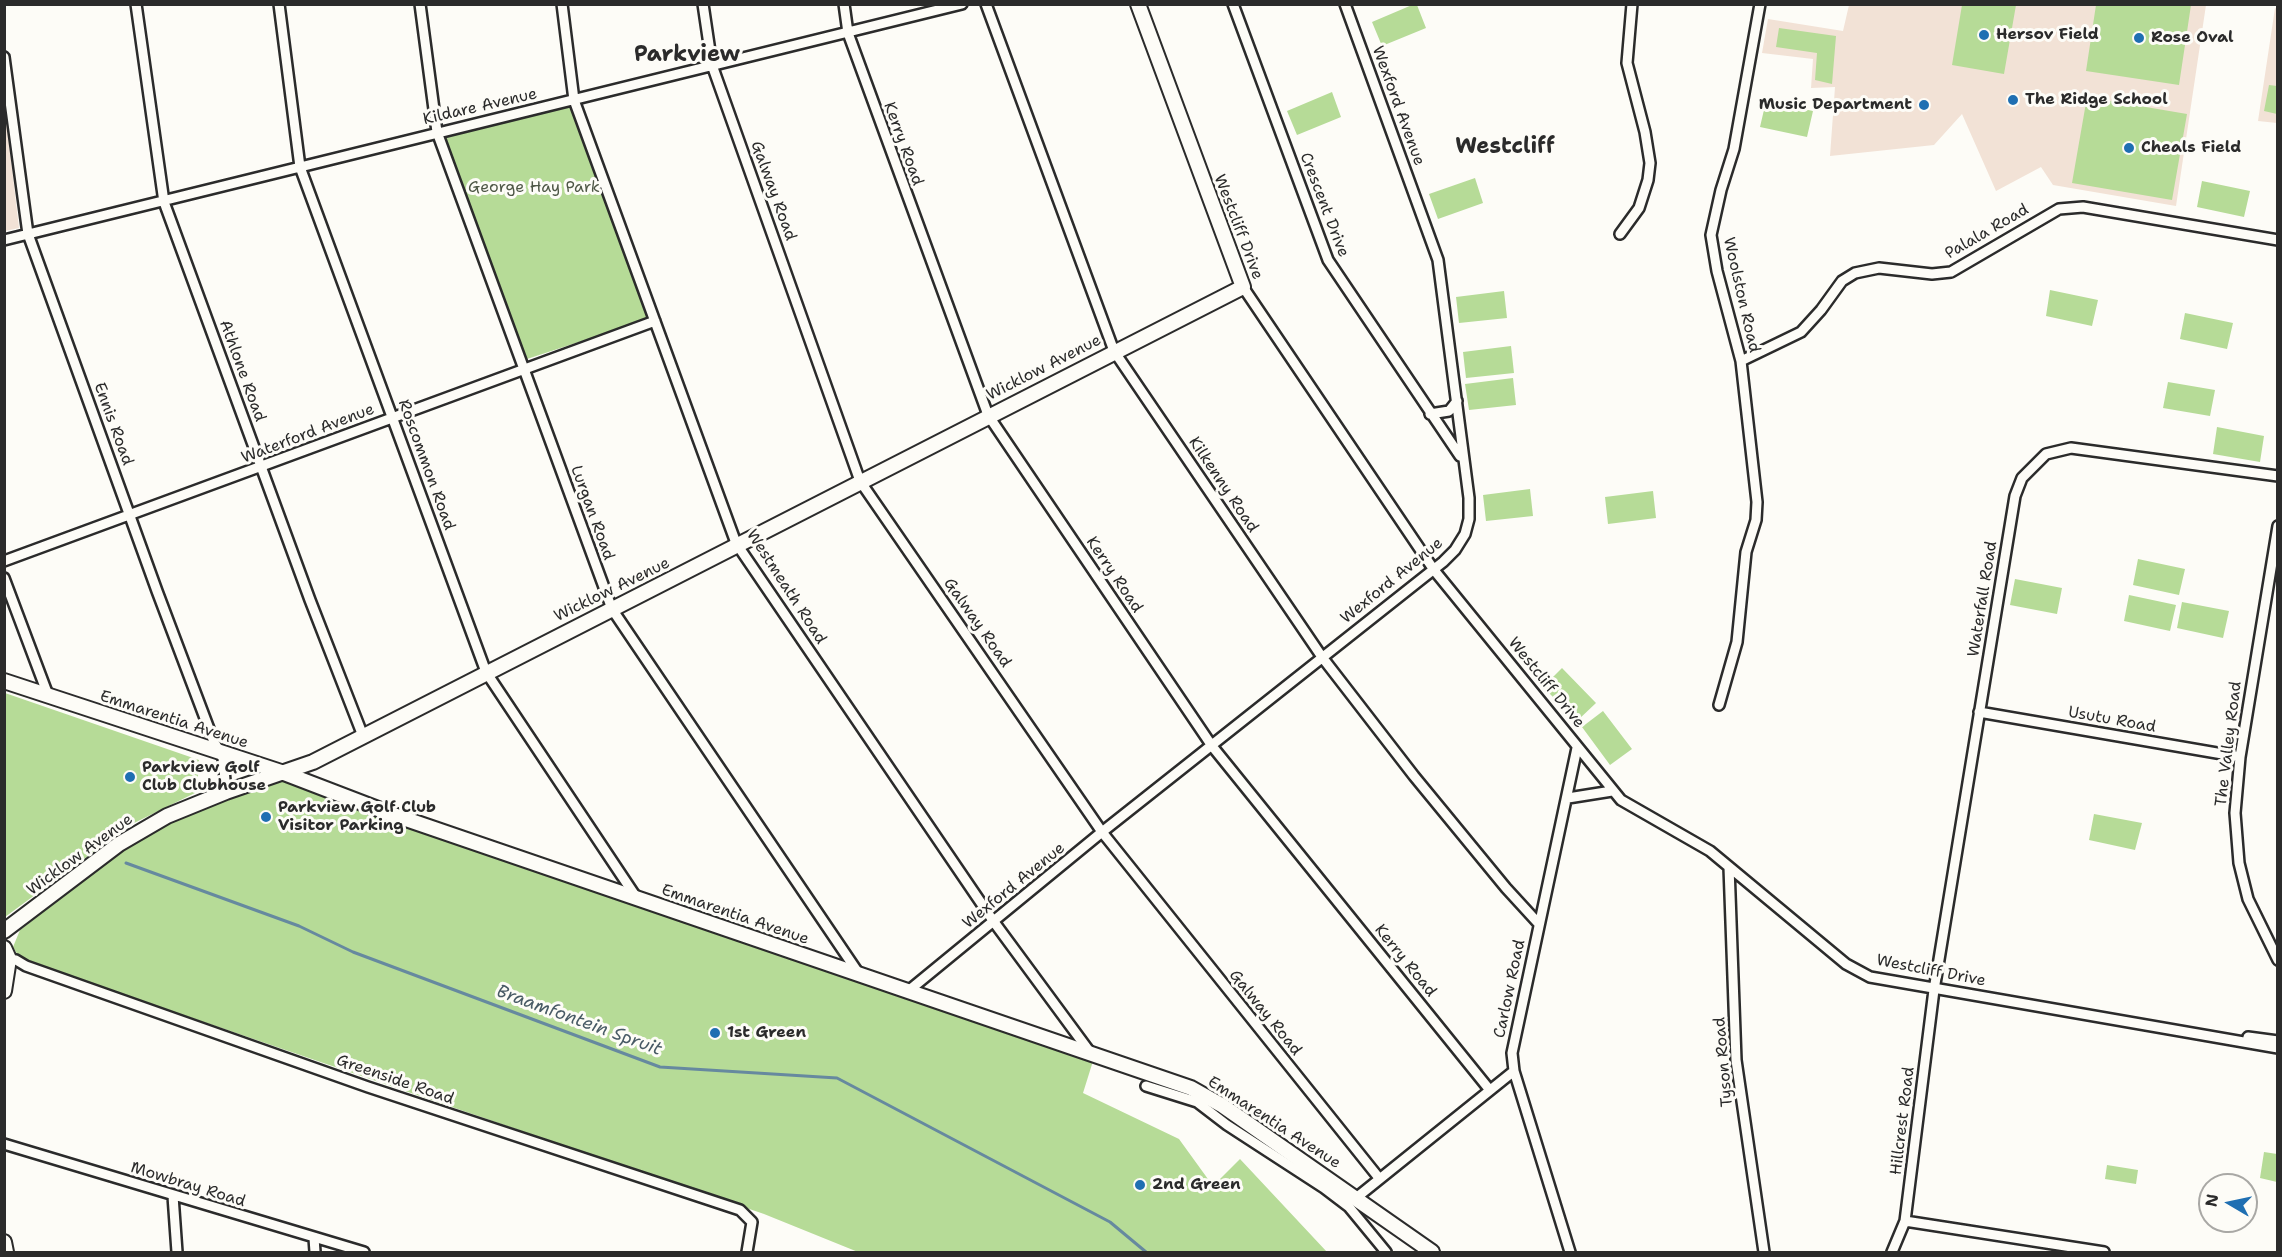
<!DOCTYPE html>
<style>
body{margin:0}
#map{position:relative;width:2282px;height:1257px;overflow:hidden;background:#fdfcf7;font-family:"Shantell Sans",sans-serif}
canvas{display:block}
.frame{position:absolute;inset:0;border:6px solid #2b2b2b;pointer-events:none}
.north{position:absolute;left:2198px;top:1173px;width:60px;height:60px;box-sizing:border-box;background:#fdfcf7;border:2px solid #a9a8a5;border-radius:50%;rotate:279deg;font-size:16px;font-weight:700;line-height:24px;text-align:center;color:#2b2b2b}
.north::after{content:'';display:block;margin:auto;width:21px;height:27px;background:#1f6fb2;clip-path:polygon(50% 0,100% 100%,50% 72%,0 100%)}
</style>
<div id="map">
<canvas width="2282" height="1257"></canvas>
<div class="frame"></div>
<div class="north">N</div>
</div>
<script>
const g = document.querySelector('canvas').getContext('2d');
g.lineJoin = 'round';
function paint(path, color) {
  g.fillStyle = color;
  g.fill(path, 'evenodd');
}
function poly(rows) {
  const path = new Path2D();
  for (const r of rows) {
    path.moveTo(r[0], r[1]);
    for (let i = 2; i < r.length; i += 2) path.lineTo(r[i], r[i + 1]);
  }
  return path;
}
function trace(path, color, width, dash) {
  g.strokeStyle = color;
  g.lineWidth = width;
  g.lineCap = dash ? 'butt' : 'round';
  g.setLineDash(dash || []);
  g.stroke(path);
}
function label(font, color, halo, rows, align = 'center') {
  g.font = font + ' "Shantell Sans",sans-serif';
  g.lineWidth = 6;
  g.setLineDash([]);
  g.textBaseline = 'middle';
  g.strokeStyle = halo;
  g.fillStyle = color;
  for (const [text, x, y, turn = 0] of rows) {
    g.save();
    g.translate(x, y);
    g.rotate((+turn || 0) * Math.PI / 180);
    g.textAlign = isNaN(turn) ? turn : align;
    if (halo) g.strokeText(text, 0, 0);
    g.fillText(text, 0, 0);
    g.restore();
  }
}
paint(poly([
 [1849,5,2206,5,2176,206,2053,185,2041,167,1996,191,1962,114,1934,145,1830,156,1835,87,1811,88,1813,59,1762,53,1768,19,1843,31],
 [2275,8,2277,9,2277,123,2258,121],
 [5,108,19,228,5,231,4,231]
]), '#f2e2d6');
paint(poly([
 [1412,5,1417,5,1426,28,1382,46,1372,22],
 [1962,5,2016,5,2004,74,1952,65],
 [2096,5,2191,5,2179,85,2086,71],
 [1779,28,1836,36,1832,84,1815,80,1817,53,1776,47],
 [2269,85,2277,86,2277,114,2264,111],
 [1332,92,1341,117,1297,135,1287,111],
 [2087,97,2187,114,2172,200,2072,183],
 [573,101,652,318,527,359,445,138],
 [1766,101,1813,111,1807,137,1760,127],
 [1475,178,1483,203,1438,219,1429,194],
 [2202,181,2250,191,2244,217,2197,207],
 [2050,290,2098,300,2092,326,2046,316],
 [1504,291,1507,318,1459,323,1456,297],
 [2185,313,2233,323,2227,349,2180,339],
 [1511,346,1514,373,1466,378,1463,352],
 [1513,378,1516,405,1469,410,1465,384],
 [2168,382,2215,390,2210,416,2163,408],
 [2217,427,2264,436,2260,462,2213,454],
 [1530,489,1533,516,1486,521,1483,495],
 [1653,491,1656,518,1608,524,1605,497],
 [2138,559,2185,569,2179,595,2133,585],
 [2015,579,2062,588,2057,614,2010,605],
 [2129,595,2176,605,2170,631,2124,621],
 [2182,602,2229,611,2223,638,2177,628],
 [1562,668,1596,703,1577,721,1543,687],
 [5,693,199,760,197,792,130,825,5,917],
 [1603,711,1632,749,1610,765,1582,727],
 [284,773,1093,1061,1083,1093,1179,1139,1213,1186,1240,1159,1327,1252,858,1252,764,1214,20,959,13,947,20,930,120,852,157,827],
 [2094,814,2142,823,2135,850,2089,840],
 [2264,1152,2277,1154,2277,1182,2260,1178],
 [2107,1165,2138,1170,2136,1184,2105,1179]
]), '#b6db97');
trace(poly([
 [126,863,299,926,353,952,660,1067,837,1078,1110,1222,1146,1252]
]), '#66899f', 3);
const street = poly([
 [136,4,164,202,310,600,363,736],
 [279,4,300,167,486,672,636,897],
 [420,4,437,132,612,609,859,974],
 [562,4,574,100,736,543,994,922,1092,1055],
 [703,4,712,65,860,481,1102,832,1379,1178],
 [844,4,848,33,988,415,1212,746,1489,1089],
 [986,4,1114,351,1322,657,1414,776,1506,888,1539,924],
 [1233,4,1328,260,1460,456],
 [4,57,28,234,157,591,214,742,223,758,226,792],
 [1620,234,1639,208,1648,180,1650,163,1645,132,1627,63,1632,4],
 [4,240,962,4],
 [1243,287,1434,570,1621,800,1710,851,1846,964,1870,977,2278,1048],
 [1741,361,1801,332,1821,310,1842,281,1855,273,1879,268,1932,274,1951,272,2059,209,2083,207,2278,240],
 [1430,414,1449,411,1457,401],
 [2278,526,2240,757,2235,813,2239,863,2248,899,2278,960],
 [4,561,655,321],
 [4,578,48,695],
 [1719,705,1737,642,1746,552,1756,520,1757,502,1741,361,1717,271,1711,235,1721,190,1734,149,1760,4],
 [1979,712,2240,757],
 [1568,798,1612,791],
 [1729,867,1736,1060,1764,1252],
 [6,959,16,960,26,966,368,1087,740,1210,752,1222,747,1252],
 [907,992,1102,832,1443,562,1455,550,1465,534,1469,519,1469,498,1438,260,1345,4],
 [2248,1037,2278,1041],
 [1146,1086,1197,1102,1227,1125,1324,1188,1349,1207,1386,1252],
 [4,1144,364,1252],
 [173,1196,177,1252],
 [1356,1198,1514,1071],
 [1905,1221,2104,1252],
 [314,1238,315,1252],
 [1570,1252,1514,1071,1512,1053,1577,748],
 [1892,1252,1905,1221,1934,990,2015,496,2022,478,2046,454,2071,448,2278,476]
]);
const secondary = poly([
 [4,681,284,773,391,814,1191,1088,1223,1106,1432,1252],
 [4,931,119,844,167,816,226,792,313,762,1243,287,1138,4],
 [4,948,9,959,4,991],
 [4,1242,6,1252]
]);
trace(street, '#2b2b2b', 14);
trace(secondary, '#2b2b2b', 18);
trace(street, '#fdfcf7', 9);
trace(secondary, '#fdfcf7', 14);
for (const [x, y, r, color] of [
 [1984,35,6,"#1f6fb2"],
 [2139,38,6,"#1f6fb2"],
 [2013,100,6,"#1f6fb2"],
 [1924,105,6,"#1f6fb2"],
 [2129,148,6,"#1f6fb2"],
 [130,777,6,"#1f6fb2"],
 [266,817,6,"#1f6fb2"],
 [715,1033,6,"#1f6fb2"],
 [1140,1185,6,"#1f6fb2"]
]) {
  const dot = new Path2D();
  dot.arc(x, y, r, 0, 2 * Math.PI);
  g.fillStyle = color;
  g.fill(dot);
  trace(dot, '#fdfcf7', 2);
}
label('bold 16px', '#2b2b2b', '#fdfcf7', [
 ["Hersov Field",1996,35],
 ["Rose Oval",2151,38],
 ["The Ridge School",2025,100],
 ["Music Department",1912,105,"right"],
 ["Cheals Field",2141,148],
 ["Parkview Golf",142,768],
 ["Club Clubhouse",142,786],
 ["Parkview Golf Club",278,808],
 ["Visitor Parking",278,826],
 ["1st Green",727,1033],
 ["2nd Green",1152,1185]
], 'left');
label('16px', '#2b2b2b', '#fdfcf7', [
 ["Wexford Avenue",1398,106,70],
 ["Kildare Avenue",480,107,-13],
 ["Kerry Road",903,144,70],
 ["Galway Road",773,191,70],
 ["Crescent Drive",1324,205,69],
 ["Westcliff Drive",1238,227,69],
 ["Palala Road",1987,232,-30],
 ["Woolston Road",1741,295,77],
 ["Wicklow Avenue",1044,368,-27],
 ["Athlone Road",242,371,70],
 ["Ennis Road",113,424,70],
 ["Waterford Avenue",308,434,-21],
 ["Roscommon Road",426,465,70],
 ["Kilkenny Road",1223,485,56],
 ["Lurgan Road",592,513,70],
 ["Kerry Road",1114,575,56],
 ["Wexford Avenue",1392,581,-39],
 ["Westmeath Road",786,587,57],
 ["Wicklow Avenue",612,590,-26],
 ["Waterfall Road",1983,599,-81],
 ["Galway Road",977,623,55],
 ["Westcliff Drive",1546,683,51],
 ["Emmarentia Avenue",174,720,18],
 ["Usutu Road",2112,720,10],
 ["The Valley Road",2229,744,-83],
 ["Wicklow Avenue",80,855,-36],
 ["Wexford Avenue",1014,886,-39],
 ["Emmarentia Avenue",735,915,19],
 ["Kerry Road",1405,961,51],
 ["Westcliff Drive",1931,971,11],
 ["Carlow Road",1510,989,-78],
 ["Galway Road",1265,1013,51],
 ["Tyson Road",1724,1062,-95],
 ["Greenside Road",395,1080,19],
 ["Hillcrest Road",1903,1121,-83],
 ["Emmarentia Avenue",1274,1123,33],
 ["Mowbray Road",188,1185,17]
]);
label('16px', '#4e5746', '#fdfcf7', [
 ["George Hay Park",534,188]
]);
label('italic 18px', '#485a65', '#fdfcf7', [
 ["Braamfontein Spruit",579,1021,20]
]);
label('bold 22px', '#2b2b2b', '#fdfcf7', [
 ["Parkview",687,55],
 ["Westcliff",1505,147]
]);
</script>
